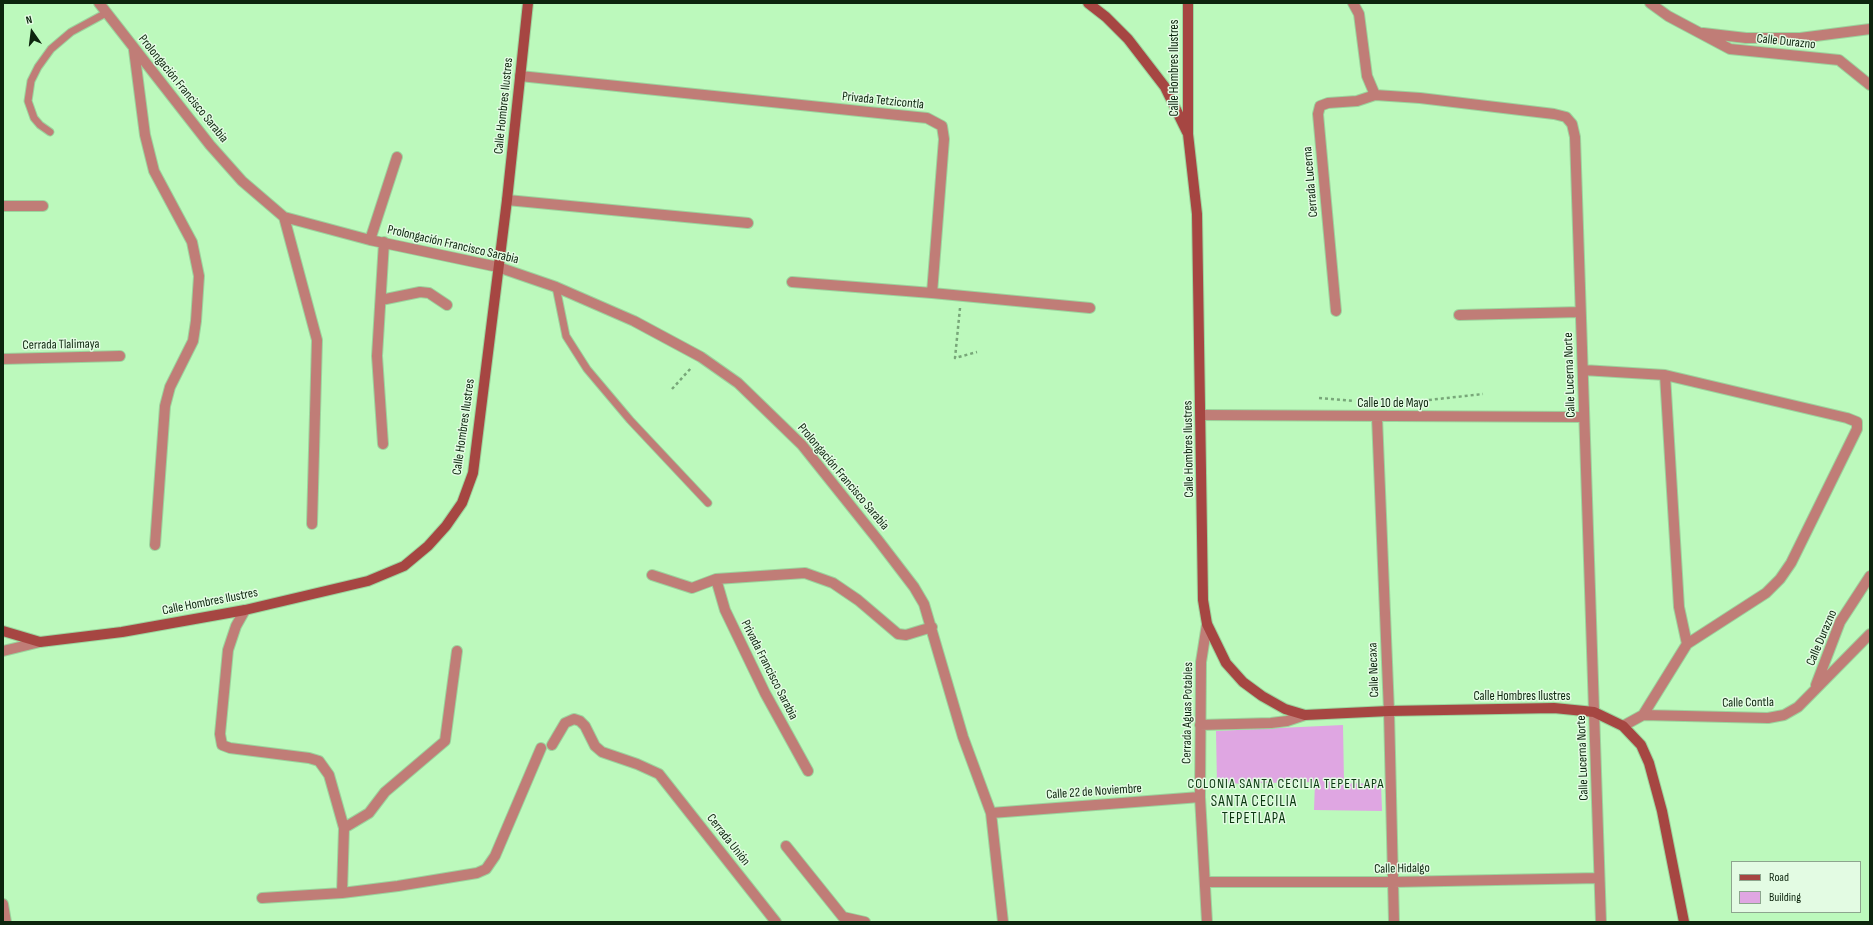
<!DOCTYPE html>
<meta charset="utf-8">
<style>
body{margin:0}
#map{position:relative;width:1873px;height:925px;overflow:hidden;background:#bcf9bc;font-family:"Sofia Sans Condensed",sans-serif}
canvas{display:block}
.frame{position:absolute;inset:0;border:4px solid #0d250e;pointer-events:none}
.legend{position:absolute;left:1731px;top:861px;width:130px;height:52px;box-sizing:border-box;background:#e3fbe3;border:1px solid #8da58e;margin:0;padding:5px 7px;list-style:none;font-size:12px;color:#0d250e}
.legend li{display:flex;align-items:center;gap:8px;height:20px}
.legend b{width:20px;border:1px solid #8da58e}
.north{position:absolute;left:12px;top:12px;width:40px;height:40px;-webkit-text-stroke:3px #e3fbe3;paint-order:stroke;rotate:346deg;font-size:11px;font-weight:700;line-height:16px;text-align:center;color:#0d250e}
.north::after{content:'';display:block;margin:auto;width:14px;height:18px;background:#0d250e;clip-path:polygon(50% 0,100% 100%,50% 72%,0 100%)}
</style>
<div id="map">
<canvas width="1873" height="925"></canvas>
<div class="frame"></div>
<ul class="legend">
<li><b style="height:5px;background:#a64642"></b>Road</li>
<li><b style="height:11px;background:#dfa6e2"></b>Building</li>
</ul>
<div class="north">N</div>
</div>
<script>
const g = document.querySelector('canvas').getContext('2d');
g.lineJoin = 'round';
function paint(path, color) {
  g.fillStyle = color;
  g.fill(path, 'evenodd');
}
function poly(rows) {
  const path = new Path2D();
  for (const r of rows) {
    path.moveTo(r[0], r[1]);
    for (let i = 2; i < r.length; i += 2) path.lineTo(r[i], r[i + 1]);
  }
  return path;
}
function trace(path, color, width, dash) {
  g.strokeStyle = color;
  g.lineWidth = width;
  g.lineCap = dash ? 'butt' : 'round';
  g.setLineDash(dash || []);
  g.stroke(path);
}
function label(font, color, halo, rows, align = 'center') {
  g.font = font + ' "Sofia Sans Condensed",sans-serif';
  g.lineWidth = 3;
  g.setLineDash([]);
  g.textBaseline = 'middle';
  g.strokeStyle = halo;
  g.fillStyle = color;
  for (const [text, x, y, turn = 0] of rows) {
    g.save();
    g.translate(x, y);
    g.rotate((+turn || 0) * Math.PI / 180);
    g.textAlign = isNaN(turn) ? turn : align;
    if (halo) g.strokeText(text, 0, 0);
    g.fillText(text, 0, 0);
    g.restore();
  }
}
paint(poly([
 [1343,725,1344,783,1381,784,1382,811,1314,810,1315,782,1217,784,1216,731]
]), '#dfa6e2');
const lane = poly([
 [50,132,40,125,34,118,28,101,31,81,38,67,51,49,71,32,106,13],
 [556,287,566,336,587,369,630,420,708,503]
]);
const street = poly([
 [99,3,210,145,242,181,284,217,370,240,498,267,556,287,634,321,701,357,738,383,802,445,878,540,914,587,924,604,963,737,991,813,1003,922],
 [1353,3,1359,14,1367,76,1375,95,1420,98,1554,114,1566,117,1572,124,1575,137,1601,922],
 [1650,3,1668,16,1730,49,1839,60,1870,85],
 [1703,33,1746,38,1800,38,1870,29],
 [134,50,145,135,154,171,192,242,199,276,196,321,193,341,170,387,165,406,155,545],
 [520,76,927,118,942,126,944,139,932,293],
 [507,200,748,223],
 [3,206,43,206],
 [284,217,317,340,312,524],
 [370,240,397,157],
 [792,282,932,293,1090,308],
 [381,300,420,292,429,293,447,305],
 [1336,311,1318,114,1320,106,1328,103,1357,101,1375,95],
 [1459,315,1580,312],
 [3,359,120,356],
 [1583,370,1665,375,1847,418,1857,422,1857,429,1791,563,1780,579,1766,593,1687,644],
 [1201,415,1584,417],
 [1377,417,1389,711,1394,922],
 [383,444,377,356,384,242],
 [652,575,692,588,716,579,805,573,833,583,858,600,898,634,906,635,932,627],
 [716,579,725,610,765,693,808,771],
 [245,610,236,626,228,650,220,734,222,745,230,748,309,758,319,761,329,775,344,828,342,893],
 [1207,624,1201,662,1200,797,1207,922],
 [3,651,40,642],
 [1816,685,1840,622,1870,576],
 [1643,715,1768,718,1784,715,1798,707,1870,634],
 [1200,725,1271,723,1287,721,1305,715],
 [1623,726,1643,715,1687,644,1679,607,1665,375],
 [552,745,565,723,574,719,580,721,585,726,595,746,602,752,637,764,659,774,776,922],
 [991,813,1200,797],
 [344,828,369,813,385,792,445,741,457,651],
 [786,846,843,917,865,922],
 [1205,882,1393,882,1599,878],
 [262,898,342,893,398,886,477,873,486,869,495,856,541,748],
 [3,904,6,922]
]);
const secondary = poly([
 [1088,3,1106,17,1128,39,1165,87,1187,132],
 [1188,3,1188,134,1197,214,1203,600,1207,624,1226,663,1243,682,1262,696,1285,709,1305,715,1389,711,1554,708,1594,712,1623,726,1641,745,1649,763,1662,811,1684,922],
 [3,631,40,642,122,632,245,610,368,581,404,566,428,546,446,526,462,503,473,473,507,200,528,3]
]);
trace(lane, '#9cd39d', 9);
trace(street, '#9cd39d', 12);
trace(secondary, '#9cd39d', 12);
trace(poly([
 [960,308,955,358,977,352],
 [672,389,692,367],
 [1319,398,1354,401],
 [1411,402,1483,394]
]), '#78a779', 2.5, [3, 3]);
trace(lane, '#c07d77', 7);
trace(street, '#c07d77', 10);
trace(secondary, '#a64642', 10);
label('13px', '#0d250e', '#e3fbe3', [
 ["Calle Durazno",1786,42,6],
 ["Calle Hombres Ilustres",1175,68,-90],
 ["Prolongación Francisco Sarabia",183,89,51],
 ["Privada Tetzicontla",883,101,6],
 ["Calle Hombres Ilustres",504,106,-84],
 ["Cerrada Lucerna",1311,182,-95],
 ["Prolongación Francisco Sarabia",453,245,13],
 ["Cerrada Tlalimaya",61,345,-1],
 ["Calle Lucerna Norte",1570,375,-92],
 ["Calle 10 de Mayo",1393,404],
 ["Calle Hombres Ilustres",464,427,-82],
 ["Calle Hombres Ilustres",1189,449,-91],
 ["Prolongación Francisco Sarabia",843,477,50],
 ["Calle Hombres Ilustres",210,602,-11],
 ["Calle Durazno",1822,638,-67],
 ["Privada Francisco Sarabia",769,670,63],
 ["Calle Necaxa",1374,670,-92],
 ["Calle Hombres Ilustres",1522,697],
 ["Calle Contla",1748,703,-1],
 ["Cerrada Aguas Potables",1188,713,-89],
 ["Calle Lucerna Norte",1583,758,-92],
 ["Calle 22 de Noviembre",1094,792,-4],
 ["Cerrada Unión",728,840,52],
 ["Calle Hidalgo",1402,869,-1]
]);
g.letterSpacing = '1px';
label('14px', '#0b3810', '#e3fbe3', [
 ["COLONIA SANTA CECILIA TEPETLAPA",1286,784]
]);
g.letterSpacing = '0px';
g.letterSpacing = '1px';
label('15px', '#0b3810', '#e3fbe3', [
 ["SANTA CECILIA",1254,802],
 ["TEPETLAPA",1254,819]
]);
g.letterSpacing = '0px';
</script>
